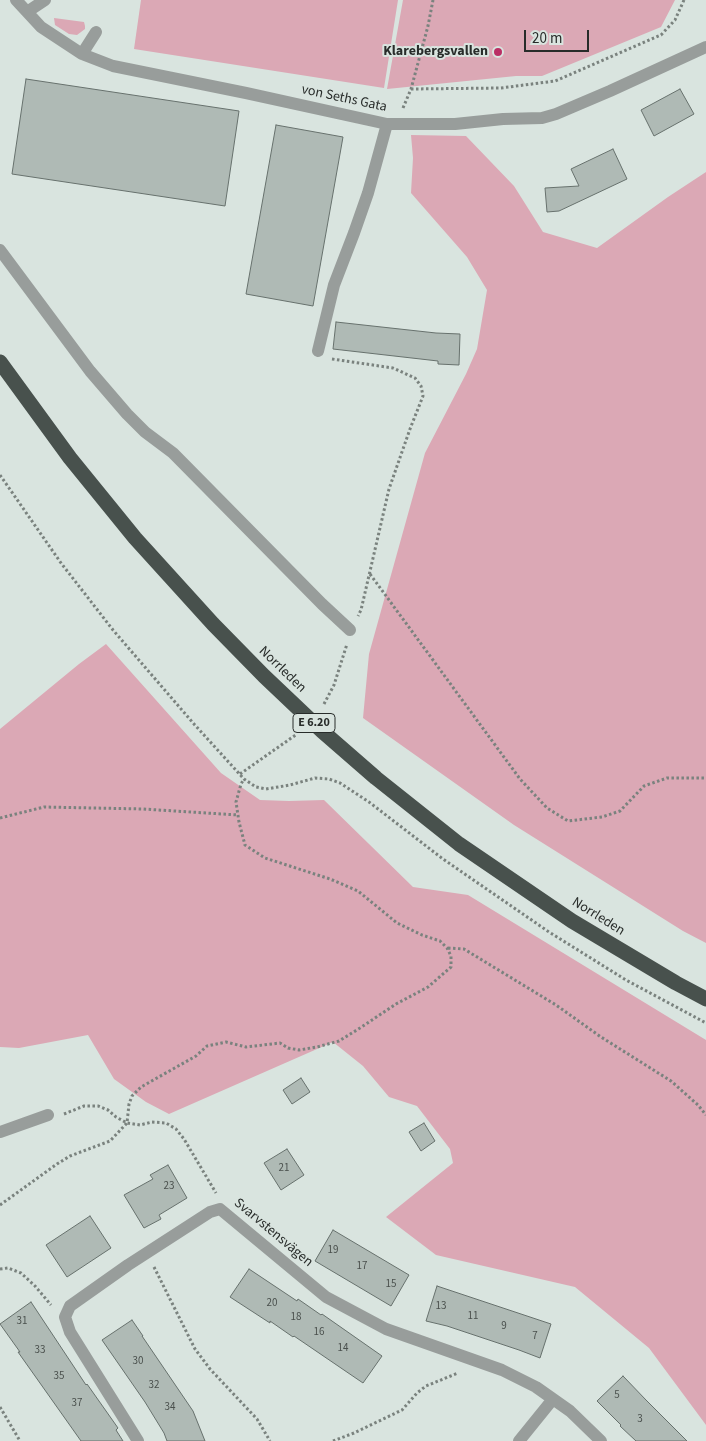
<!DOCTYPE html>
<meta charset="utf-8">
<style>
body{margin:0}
#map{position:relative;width:706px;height:1441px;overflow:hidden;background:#d9e4df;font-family:"Source Sans 3",sans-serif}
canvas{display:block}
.scale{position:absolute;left:524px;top:30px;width:65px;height:22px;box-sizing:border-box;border:2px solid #282c2a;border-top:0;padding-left:6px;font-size:15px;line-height:18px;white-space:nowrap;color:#282c2a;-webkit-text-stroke:4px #d9e4df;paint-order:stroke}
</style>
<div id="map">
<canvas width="706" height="1441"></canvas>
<div class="scale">20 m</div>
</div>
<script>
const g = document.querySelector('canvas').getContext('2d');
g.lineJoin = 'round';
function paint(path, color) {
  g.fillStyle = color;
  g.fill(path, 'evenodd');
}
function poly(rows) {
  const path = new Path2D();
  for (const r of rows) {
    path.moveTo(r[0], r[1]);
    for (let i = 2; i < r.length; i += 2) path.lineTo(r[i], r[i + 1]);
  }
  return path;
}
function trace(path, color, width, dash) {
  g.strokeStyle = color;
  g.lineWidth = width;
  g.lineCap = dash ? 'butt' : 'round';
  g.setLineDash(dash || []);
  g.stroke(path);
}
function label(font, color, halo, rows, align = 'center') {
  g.font = font + ' "Source Sans 3",sans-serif';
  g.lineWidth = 4;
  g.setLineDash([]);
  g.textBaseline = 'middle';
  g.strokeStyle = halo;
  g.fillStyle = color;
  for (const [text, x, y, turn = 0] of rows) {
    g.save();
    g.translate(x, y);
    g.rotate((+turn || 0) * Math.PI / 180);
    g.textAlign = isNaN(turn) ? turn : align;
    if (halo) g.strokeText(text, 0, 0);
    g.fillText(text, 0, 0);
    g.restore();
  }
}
paint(poly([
 [141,0,398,0,384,88,134,49],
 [403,0,675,0,661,27,542,76,516,76,387,89],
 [54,18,84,22,85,26,85,29,77,35,69,34,55,25],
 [411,135,466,136,514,186,543,232,597,248,668,197,706,172,706,943,683,931,514,825,363,718,369,654,425,453,466,374,477,349,487,290,467,257,411,193,413,158],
 [106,644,221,773,260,800,289,801,324,800,413,887,468,895,706,1040,706,1425,649,1348,575,1287,436,1255,386,1217,453,1163,450,1149,417,1106,389,1097,363,1066,333,1042,169,1114,146,1102,114,1079,88,1035,19,1048,0,1047,0,729,79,664]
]), '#dba8b5');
const building = poly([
 [26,79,239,111,225,206,12,174,26,79],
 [680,89,694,114,654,136,641,110,680,89],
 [276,125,343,137,313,306,246,294,276,125],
 [613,149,627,179,559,211,547,212,545,188,579,186,571,169,613,149],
 [336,322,436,333,460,334,459,365,438,364,438,361,333,349,336,322],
 [301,1078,310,1092,292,1104,283,1090,301,1078],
 [424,1123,435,1141,421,1151,409,1132,424,1123],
 [287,1149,304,1175,281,1190,264,1163,287,1149],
 [168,1165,187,1198,159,1215,161,1219,144,1228,124,1195,153,1179,150,1175,168,1165],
 [90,1216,111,1248,67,1277,46,1245,90,1216],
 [333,1230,409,1275,391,1306,315,1261,333,1230],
 [249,1269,297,1301,298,1299,321,1315,322,1314,382,1356,363,1383,294,1336,293,1337,270,1321,270,1323,230,1297,249,1269],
 [437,1286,551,1324,540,1358,519,1350,447,1326,426,1321,437,1286],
 [31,1302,86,1385,87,1384,118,1428,116,1430,123,1441,81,1441,18,1352,20,1352,0,1324,31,1302],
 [132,1320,143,1336,142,1336,193,1411,205,1441,167,1441,164,1433,145,1402,102,1340,132,1320],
 [623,1376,646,1400,687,1441,636,1441,620,1426,621,1425,597,1401,623,1376]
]);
paint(building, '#afbab5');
trace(building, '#67716d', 1);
trace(poly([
 [411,89,501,88,555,81,661,35,675,20,684,0],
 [403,108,411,89,428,26,433,0],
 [332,359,393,368,415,378,421,386,423,396,410,429,389,489,361,610,358,616],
 [0,475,61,563,113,630,194,724,244,779,256,787,266,789,290,785,315,778,329,779,340,783,369,802,443,859,549,932,626,980,706,1023],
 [370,574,520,779,547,808,568,821,602,817,620,811,644,786,667,778,706,778],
 [324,704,334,685,347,644],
 [240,774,297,734],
 [0,818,44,807,143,809,238,815],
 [448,948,464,949,556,1005,601,1037,671,1081,698,1105,706,1115],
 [64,1114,84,1106,98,1106,108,1110,116,1117,127,1123,140,1125,152,1122,166,1123,176,1129,184,1139,216,1193],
 [0,1205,57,1164,70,1156,110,1141,127,1123,129,1104,132,1096,141,1087,196,1056,207,1046,226,1042,246,1047,280,1043,288,1048,299,1050,317,1047,339,1041,360,1028,396,1004,428,987,451,967,451,956,447,948,440,941,422,935,397,923,358,891,330,879,265,858,245,845,239,822,236,802,241,784,244,779],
 [154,1267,195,1349,210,1369,257,1419,270,1441],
 [0,1269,8,1268,21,1273,35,1286,51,1305],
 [0,1407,20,1441],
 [333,1441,354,1433,402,1410,417,1393,426,1386,458,1373]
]), '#7a827e', 3, [2.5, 2.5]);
trace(poly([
 [16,0,41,27,82,54,113,66,246,93,387,124,455,124,503,119,542,118,556,114,610,91,706,47],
 [27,12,45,0],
 [82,54,96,32],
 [0,250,90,371,127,414,145,432,173,453,322,604,350,630],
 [318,351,334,285,354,233,368,193,387,124],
 [0,1132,48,1115],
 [138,1441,70,1332,65,1317,70,1306,128,1265,210,1212,220,1209,326,1297,386,1329,502,1370,536,1387,570,1411,601,1441],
 [519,1441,553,1399]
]), '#989d9b', 12);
trace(poly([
 [0,362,70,458,135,538,213,624,264,676,322,731,376,778,459,844,572,921,676,983,706,999]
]), '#48514d', 15);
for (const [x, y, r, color] of [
 [498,52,5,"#ba2f65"]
]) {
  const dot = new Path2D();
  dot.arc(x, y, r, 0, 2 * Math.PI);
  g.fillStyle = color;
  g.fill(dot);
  trace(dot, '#d9e4df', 2);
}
label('11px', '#4a504d', null, [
 ["21",284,1169],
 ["23",169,1187],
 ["19",333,1251],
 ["17",362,1267],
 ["15",391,1285],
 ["20",272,1304],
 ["13",441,1307],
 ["11",473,1317],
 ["18",296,1318],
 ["31",22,1322],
 ["9",504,1327],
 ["16",319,1333],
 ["7",535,1337],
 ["14",343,1349],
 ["33",40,1351],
 ["30",138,1362],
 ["35",59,1377],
 ["32",154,1386],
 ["5",617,1396],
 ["37",77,1404],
 ["34",170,1408],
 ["3",640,1420]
]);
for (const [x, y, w] of [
 [314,723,42]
]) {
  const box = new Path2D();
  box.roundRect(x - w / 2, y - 9.5, w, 19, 4);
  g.fillStyle = '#d9e4df';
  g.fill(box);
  trace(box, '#282c2a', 1);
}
label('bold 12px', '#282c2a', null, [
 ["E 6.20",314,723]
]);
label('bold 14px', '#282c2a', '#d9e4df', [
 ["Klarebergsvallen",488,52]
], 'right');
label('14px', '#282c2a', '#d9e4df', [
 ["von Seths Gata",344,99,12],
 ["Norrleden",282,670,44],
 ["Norrleden",598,917,32],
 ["Svarvstensvägen",273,1233,40]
]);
</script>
